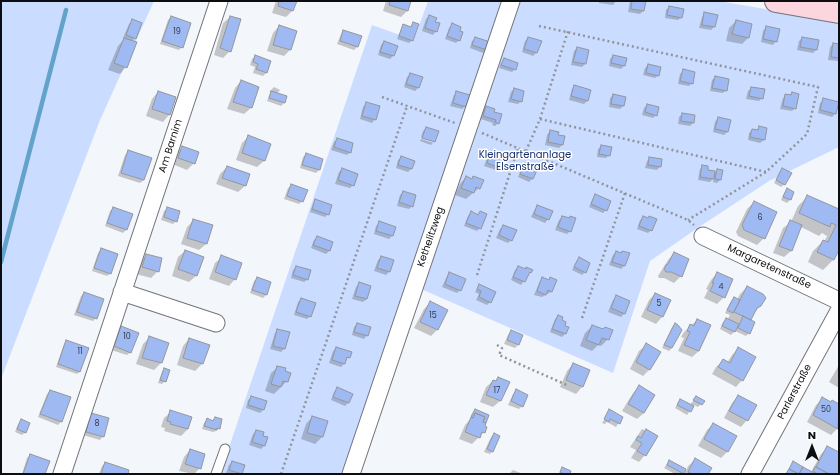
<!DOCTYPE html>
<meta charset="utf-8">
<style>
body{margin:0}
#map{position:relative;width:840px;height:475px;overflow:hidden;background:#f3f6fb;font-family:Poppins,sans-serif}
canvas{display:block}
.frame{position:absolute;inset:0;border:2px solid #0c0d0f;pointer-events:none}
.north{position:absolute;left:792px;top:427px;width:40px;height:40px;-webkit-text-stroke:3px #fff;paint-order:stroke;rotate:0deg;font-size:11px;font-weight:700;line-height:16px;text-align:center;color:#0c0d0f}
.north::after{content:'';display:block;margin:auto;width:14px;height:18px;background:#0c0d0f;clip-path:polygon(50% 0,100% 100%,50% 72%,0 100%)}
</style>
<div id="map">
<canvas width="840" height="475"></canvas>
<div class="frame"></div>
<div class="north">N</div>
</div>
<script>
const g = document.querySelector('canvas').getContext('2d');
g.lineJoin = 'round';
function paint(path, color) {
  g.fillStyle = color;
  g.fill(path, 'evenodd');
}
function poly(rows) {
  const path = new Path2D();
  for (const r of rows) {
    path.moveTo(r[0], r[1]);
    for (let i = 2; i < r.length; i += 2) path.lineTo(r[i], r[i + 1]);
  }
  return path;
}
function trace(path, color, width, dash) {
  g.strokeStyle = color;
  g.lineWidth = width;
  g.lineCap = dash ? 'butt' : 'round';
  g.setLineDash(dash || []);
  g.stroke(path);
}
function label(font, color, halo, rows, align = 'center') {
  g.font = font + ' Poppins,sans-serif';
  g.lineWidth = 3;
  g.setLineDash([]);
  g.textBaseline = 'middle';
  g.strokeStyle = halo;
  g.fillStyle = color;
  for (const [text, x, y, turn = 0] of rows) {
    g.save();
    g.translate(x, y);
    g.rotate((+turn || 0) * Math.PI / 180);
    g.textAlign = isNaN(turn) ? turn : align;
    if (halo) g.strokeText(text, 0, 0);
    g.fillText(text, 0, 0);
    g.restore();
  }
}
paint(poly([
 [1,1,154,1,100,120,1,379],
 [428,1,719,1,839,22,839,147,769,181,699,227,650,261,613,373,412,285,347,474,220,474,372,25,414,40]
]), '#cadcff');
paint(poly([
 [276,1,296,1,292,11,286,17,272,13],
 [386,1,410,1,408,10,401,17,383,11],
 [599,1,616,1,613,5,599,3],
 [630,1,645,1,643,11,640,14,628,12],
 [669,7,682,17,678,20,665,18,666,10],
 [705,13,717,16,714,27,711,30,699,28,702,17],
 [429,16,436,31,433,35,422,31,426,19],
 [171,17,182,47,179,50,160,44,168,20],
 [230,17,230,51,223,58,214,55,223,23],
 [132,21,135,38,132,41,126,67,120,74,108,70,118,46,125,38,123,38,129,24],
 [736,21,748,38,742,44,726,41,729,28],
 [413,23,412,40,409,43,397,39,401,29,404,26,410,28],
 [452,25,459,40,456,43,445,39,449,28],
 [279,26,290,50,284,56,267,51,273,33],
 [766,27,776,41,773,45,761,42,763,31],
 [344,31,357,47,354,50,337,44,341,34],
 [475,38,488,43,486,50,483,53,470,48,472,41],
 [528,38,536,53,533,56,522,52,525,41],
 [802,38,818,41,816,50,813,53,797,50,799,41],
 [384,42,396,46,393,56,390,59,378,55,381,45],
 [833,44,839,45,839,61,828,60,830,47],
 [577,48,588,51,585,64,582,67,571,65,574,51],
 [256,56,270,62,266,73,263,76,253,73,255,67,250,65,252,59],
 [613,56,624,66,621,69,609,66,610,59],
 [504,59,515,69,512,72,499,68,501,63],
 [648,65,659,75,655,78,643,75,645,68],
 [683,71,692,83,689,86,678,84,680,74],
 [411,74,421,78,418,88,415,91,404,87,407,77],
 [715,77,726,90,723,93,710,91,712,80],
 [241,81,258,87,251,108,244,114,227,109,235,88],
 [575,86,587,101,584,104,569,100,572,89],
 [274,87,280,90,277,94,284,103,281,106,267,101,269,96,271,93,270,93,271,90],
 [751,88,762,98,759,101,746,99,748,91],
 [514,89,521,101,518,104,508,102,511,92],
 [158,92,175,98,169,115,163,122,146,116,152,99],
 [457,92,465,106,462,109,450,106,454,95],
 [792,93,795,108,792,111,780,109,783,98,786,95,789,96],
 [613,95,625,98,623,106,620,109,609,107,610,98],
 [824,100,835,114,832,117,818,113,820,103],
 [366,104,375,119,372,123,360,119,363,107],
 [647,105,656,115,653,118,642,115,644,108],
 [487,107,493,112,498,123,495,126,492,125,493,123,481,119,484,110],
 [682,114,693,123,690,126,678,124,679,117],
 [718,118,727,132,724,135,713,132,715,122],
 [759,127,766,129,764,140,760,143,748,140,749,133,752,130,756,131],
 [426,128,438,132,434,142,434,141,421,137,423,131],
 [550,131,557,136,562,145,559,148,545,145,547,135],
 [248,137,270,144,264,161,257,167,236,160,242,143],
 [337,139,350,152,347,155,331,150,334,142],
 [421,139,433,143,431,145,420,141],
 [601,146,609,155,606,158,597,157,598,149],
 [182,147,194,163,187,170,172,164,176,153],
 [128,151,150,159,144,180,140,183,118,176,125,155],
 [491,152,498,154,500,152,499,167,496,170,484,166,488,155],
 [306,154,322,160,319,170,316,173,300,168,303,157],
 [401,157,413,161,411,169,408,172,396,168,398,160],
 [650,158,660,166,657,170,645,168,647,161],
 [525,164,536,169,532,179,529,182,518,177,522,167],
 [703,166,706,171,715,172,718,170,720,180,717,183,713,182,714,178,710,182,698,180,700,169],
 [227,167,245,186,238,192,216,184,220,174],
 [342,169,353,185,350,188,335,184,339,172],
 [783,169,785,184,781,187,774,183,780,172],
 [466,177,471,179,474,177,479,188,466,199,455,195,460,184],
 [292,185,302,201,299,204,284,199,288,188],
 [787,189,790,200,787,203,781,200,784,193],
 [403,192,412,206,409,209,397,206,400,195],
 [596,195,606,210,603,213,589,207,593,198],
 [808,196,839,210,839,247,833,260,823,270,808,262,813,251,823,241,824,242,827,236,822,233,819,236,801,227,791,251,784,257,773,253,783,228,791,222,798,206],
 [316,201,328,214,325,217,310,212,313,204],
 [754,202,764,238,757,245,738,236,736,232,747,209],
 [538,206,548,219,545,223,531,217,535,209],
 [113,208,131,214,126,230,123,233,105,226,110,211],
 [168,208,176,221,173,224,161,220,164,211],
 [471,213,477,215,480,213,480,228,477,231,464,226,468,216],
 [562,217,570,231,567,234,555,230,559,220],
 [644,217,651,230,648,233,637,229,640,220],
 [194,220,212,226,206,244,199,250,181,244,187,227],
 [379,223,392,236,389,239,374,234,376,226],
 [503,226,511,240,508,243,496,238,500,229],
 [317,237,332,243,329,251,326,254,311,248,314,240],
 [101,250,111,273,107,276,92,271,98,253],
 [185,251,203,257,196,276,189,282,172,276,178,257],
 [616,252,620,254,628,254,624,266,621,269,609,265,613,255],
 [674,253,681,276,674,283,664,278,659,278,658,276,668,260],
 [146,255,158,271,151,278,136,274,140,261],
 [222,257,235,279,229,286,209,279,215,263],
 [381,257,389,272,386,275,374,271,378,260],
 [579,258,585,272,582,275,572,270,576,262],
 [296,267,308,279,304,282,291,278,293,270],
 [518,267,525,270,527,268,530,272,521,285,511,280,515,270],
 [450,273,460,290,457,293,442,287,447,276],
 [717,273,724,297,717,304,704,298,708,290,706,289,711,280],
 [257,278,266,295,263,298,250,293,254,281],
 [543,278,548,281,551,278,555,280,551,292,542,297,534,295,540,281],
 [359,284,370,287,367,299,363,302,352,299,356,287],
 [479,285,490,302,487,305,476,300,479,294,475,292],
 [747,287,760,306,754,313,750,319,749,333,746,336,735,331,731,335,720,329,723,322,727,320,730,315,725,313,731,301,734,298,737,300,740,294],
 [84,293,96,318,93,321,74,315,81,296],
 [655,294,670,300,662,317,656,324,641,317,649,300],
 [616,297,629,302,624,314,621,317,608,312,613,300],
 [301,299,310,316,307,319,294,315,298,302],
 [430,303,438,329,431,336,414,328,424,309],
 [558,316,564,326,565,334,562,337,550,332,555,319],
 [697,320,699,351,692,357,678,351,684,338,681,337,684,332],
 [357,324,367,335,364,339,352,335,354,327],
 [675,324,672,348,669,351,662,348,672,327],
 [592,326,608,339,601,346,598,345,592,351,580,346,585,333],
 [121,327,131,352,127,355,111,350,118,330],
 [278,330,288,333,284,349,281,352,270,349,275,333],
 [511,331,522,336,518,345,515,348,504,344,508,335],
 [149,338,168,344,161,363,154,370,136,364,143,344],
 [189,339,209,346,202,364,195,371,177,365,183,346],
 [67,341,80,371,77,374,56,367,64,344],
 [646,345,650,369,643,376,630,369,639,351],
 [336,348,349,357,345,360,344,364,341,367,329,363,333,351],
 [738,349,742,380,736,387,712,374,716,367,723,361,727,363,732,355],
 [573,364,589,370,582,387,576,394,560,387,567,371],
 [839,365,839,388,829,382],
 [278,367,287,381,274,394,265,391,271,373],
 [165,369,165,381,162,384,158,383,162,372],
 [498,378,509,383,500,401,493,407,480,402,486,387,493,381,495,382],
 [639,387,644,413,637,419,622,411,633,393],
 [337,389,351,394,348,403,345,406,331,400,334,392],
 [50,391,70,398,61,422,58,425,38,417,47,394],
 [516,391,522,406,519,409,508,405,513,394],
 [738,396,747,420,741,427,724,418,732,403],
 [252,397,265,402,263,410,260,413,246,408,248,400],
 [696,397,701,404,698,407,694,405,687,415,675,408,680,400,690,405],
 [823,399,831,403,832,401,839,405,839,427,831,435,807,422,816,405],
 [475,410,484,426,484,432,472,444,459,439,465,425,473,416,471,415],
 [610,411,622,417,616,427,607,422,605,424,602,423],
 [171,412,191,418,188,429,181,436,164,431,165,428,161,427,164,418],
 [91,414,103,436,100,440,83,435,88,417],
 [312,417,327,422,322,437,315,444,301,439,306,424],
 [215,418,219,428,216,431,213,432,202,429,204,423,207,420,212,421],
 [21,421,26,432,22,435,15,432,18,424],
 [713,424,736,436,727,452,721,458,698,446,707,430],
 [642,429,656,436,645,455,639,462,631,458,636,450,630,447],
 [256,431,262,437,267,438,264,446,261,449,249,445,253,434],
 [494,434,493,451,490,454,484,452,491,437],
 [828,447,839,453,839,471,837,474,785,474,793,463,811,472,821,454],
 [190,450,200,468,194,474,179,471,184,457],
 [30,455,44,474,22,474,27,458],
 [695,460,707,474,685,474,686,471,683,474,675,474,664,468,669,461,686,471,688,466],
 [232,462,244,465,241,474,226,473,229,465],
 [105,463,127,474,99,474,102,466],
 [562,469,569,474,558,474],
 [513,470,523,474,509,474]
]), '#0003');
trace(poly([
 [1,262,66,10]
]), '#63a3c9', 4.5);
const building = poly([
 [279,1,297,1,293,11,278,6,279,1],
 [390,1,411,1,408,11,389,5,390,1],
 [632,1,646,1,644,11,631,9,632,1],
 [669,6,684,9,682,18,667,15,669,6],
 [704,12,718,15,715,27,702,25,704,12],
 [429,15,437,18,435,22,440,23,437,32,425,28,429,15],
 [171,16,191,23,183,48,162,41,171,16],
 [230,16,241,19,231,52,220,48,230,16],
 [132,19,142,23,136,39,126,35,132,19],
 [736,20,752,24,749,38,732,34,736,20],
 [413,22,419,24,413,41,399,36,403,24,411,27,413,22],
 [452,23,461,27,460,31,463,32,460,41,447,36,452,23],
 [279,25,297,31,291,50,273,45,279,25],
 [766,26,780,29,777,42,763,39,766,26],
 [343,30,362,36,358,47,340,41,343,30],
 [475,37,490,42,487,50,472,45,475,37],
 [528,37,542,41,537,53,524,49,528,37],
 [802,37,819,40,817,50,800,47,802,37],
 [124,38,137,42,127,68,114,63,124,38],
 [384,41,398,46,394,56,380,52,384,41],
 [833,43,839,44,839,58,831,57,833,43],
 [577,47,589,50,586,64,573,62,577,47],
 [255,55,271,61,267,73,256,69,258,64,253,62,255,55],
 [613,55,627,58,625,66,611,63,613,55],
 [504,58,518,63,516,70,501,65,504,58],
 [648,64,661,67,659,76,646,73,648,64],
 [683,69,695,72,693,84,680,81,683,69],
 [410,73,423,77,419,88,406,84,410,73],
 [715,76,729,79,727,91,712,88,715,76],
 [241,80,259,87,252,108,233,102,241,80],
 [574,85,591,90,588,101,571,96,574,85],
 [751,87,765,89,763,99,749,96,751,87],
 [514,88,524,91,522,102,511,99,514,88],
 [158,91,176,97,170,115,152,109,158,91],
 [271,91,287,96,285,103,269,98,271,91],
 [456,91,470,95,466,107,453,103,456,91],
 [792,92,799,94,796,109,783,106,785,94,791,95,792,92],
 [613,94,626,97,624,106,611,104,613,94],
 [823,98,839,102,836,114,820,110,823,98],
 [366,102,380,106,376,120,362,116,366,102],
 [647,104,659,107,657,116,645,112,647,104],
 [486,106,495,109,494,112,502,114,499,124,495,122,496,120,483,116,486,106],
 [682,113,695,115,694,123,681,121,682,113],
 [718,117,731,120,728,132,715,129,718,117],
 [759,126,767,128,765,140,750,137,752,129,758,130,759,126],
 [426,127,439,131,435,142,422,138,426,127],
 [550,130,559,132,558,135,565,136,563,145,548,142,550,130],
 [248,135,271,144,265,161,242,153,248,135],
 [337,138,353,143,351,153,334,147,337,138],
 [601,145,612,147,610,156,599,154,601,145],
 [182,146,199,152,195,164,178,158,182,146],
 [128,150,152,158,144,180,121,173,128,150],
 [491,151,499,154,500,151,505,153,500,168,487,163,491,151],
 [306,153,323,159,320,170,302,165,306,153],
 [401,156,415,161,412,169,398,165,401,156],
 [649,157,662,159,661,167,648,165,649,157],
 [525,163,538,168,533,179,520,174,525,163],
 [702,165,708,166,708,170,715,171,714,179,700,177,702,165],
 [227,166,250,174,246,186,222,178,227,166],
 [342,168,358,174,354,186,338,180,342,168],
 [782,168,792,173,785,185,776,180,782,168],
 [717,169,723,170,721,180,715,179,717,169],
 [466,176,472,179,473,176,484,180,480,189,476,187,474,193,461,188,466,176],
 [291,184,308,190,303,202,287,196,291,184],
 [787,188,794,192,791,200,783,197,787,188],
 [403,191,416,195,413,207,399,202,403,191],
 [595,194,611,201,607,211,591,204,595,194],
 [807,195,839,209,839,250,834,260,817,252,823,240,828,242,836,225,831,223,830,227,799,213,807,195],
 [315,199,332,205,329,215,312,209,315,199],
 [754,201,777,212,765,239,744,230,742,225,754,201],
 [537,205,553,211,549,220,534,214,537,205],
 [113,207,133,214,127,230,107,223,113,207],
 [167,207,180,211,177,222,164,217,167,207],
 [471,211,478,215,480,211,487,214,481,229,466,223,471,211],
 [562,216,570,218,570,216,576,218,571,232,558,227,562,216],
 [643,216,648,218,649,216,657,219,652,231,639,226,643,216],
 [193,219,213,225,207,244,187,238,193,219],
 [790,220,802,225,792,251,779,246,790,220],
 [379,221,396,227,393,236,376,231,379,221],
 [503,225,517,230,512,241,499,235,503,225],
 [317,236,333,242,330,251,313,245,317,236],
 [101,248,118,254,111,274,94,268,101,248],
 [185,250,204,257,197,276,178,269,185,250],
 [616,251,621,253,622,251,630,253,625,266,612,262,616,251],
 [674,252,689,259,682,277,671,272,666,272,664,269,666,265,668,264,674,252],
 [146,254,162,258,159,272,142,267,146,254],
 [221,255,242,263,236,280,215,272,221,255],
 [381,256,394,260,390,272,377,268,381,256],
 [579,257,590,263,586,273,574,267,579,257],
 [296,266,311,270,308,280,293,275,296,266],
 [518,266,526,269,526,267,533,270,531,273,530,272,525,282,513,277,518,266],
 [449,272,466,279,461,291,445,284,449,272],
 [717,272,733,279,725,298,710,291,714,283,712,283,717,272],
 [257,277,271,282,267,295,252,290,257,277],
 [542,277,549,280,550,277,557,280,552,292,548,290,546,295,537,291,542,277],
 [359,282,371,286,367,299,355,296,359,282],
 [479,284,496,292,491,303,479,297,481,291,477,289,479,284],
 [747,286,763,294,766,298,761,306,757,308,751,320,734,312,747,286],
 [84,292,104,299,97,319,77,312,84,292],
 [655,293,671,300,663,317,647,310,655,293],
 [616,295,630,301,625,314,611,308,616,295],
 [734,297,740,300,733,313,727,310,734,297],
 [301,298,316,303,311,317,296,312,301,298],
 [430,301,448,310,438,330,420,322,430,301],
 [558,315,563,317,562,320,566,322,565,326,569,327,566,334,552,329,558,315],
 [743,316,755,322,750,334,738,328,743,316],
 [726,318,739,324,735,332,722,326,726,318],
 [697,319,711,325,699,351,684,345,690,332,687,331,690,324,694,326,697,319],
 [357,323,371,327,368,336,354,332,357,323],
 [675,323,678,325,682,330,672,348,664,345,675,323],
 [592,325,603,329,605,327,613,330,609,340,602,338,599,345,586,340,592,325],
 [121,326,139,333,131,353,114,346,121,326],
 [277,329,290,332,285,349,273,346,277,329],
 [511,330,523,335,519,345,507,340,511,330],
 [149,336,169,343,162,363,142,358,149,336],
 [189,338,210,345,203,364,183,358,189,338],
 [66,340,89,348,80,372,58,364,66,340],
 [646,343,661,352,650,370,636,362,646,343],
 [336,347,352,352,350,358,347,357,345,364,332,360,336,347],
 [738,347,756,357,743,381,718,367,723,359,730,363,738,347],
 [573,363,590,370,583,387,566,380,573,363],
 [277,366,286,368,285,371,291,373,288,382,283,381,281,387,271,384,277,366],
 [164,368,170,370,166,382,160,380,164,368],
 [498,377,510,382,501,401,486,395,493,380,496,381,498,377],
 [639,385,655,395,644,413,628,404,639,385],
 [337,387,353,394,349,403,333,397,337,387],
 [516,389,528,395,523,407,511,401,516,389],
 [50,390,71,397,62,422,40,414,50,390],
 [738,395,757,405,748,421,729,411,738,395],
 [251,396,267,401,264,410,248,405,251,396],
 [696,396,705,401,702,405,693,400,696,396],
 [822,397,831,402,832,400,839,404,838,429,813,415,822,397],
 [680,399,694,406,691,412,677,405,680,399],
 [475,409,489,415,486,423,483,422,485,417,475,413,473,418,471,417,475,409],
 [609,409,623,417,620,424,610,419,609,422,604,419,609,409],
 [170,410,192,417,188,429,170,424,171,422,167,421,170,410],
 [91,413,109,418,104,437,86,432,91,413],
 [475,413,485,417,483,422,486,423,485,426,487,427,485,433,482,432,480,438,465,432,471,417,473,418,475,413],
 [312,416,328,421,323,437,307,433,312,416],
 [215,417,222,419,220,429,217,428,217,430,204,426,207,418,213,421,215,417],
 [21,419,30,423,26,433,17,429,21,419],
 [713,423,737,436,728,452,704,439,713,423],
 [646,429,658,436,646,456,637,451,642,443,636,440,638,436,641,438,646,429],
 [256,430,264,432,263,436,268,437,265,446,252,442,256,430],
 [494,433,500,436,493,452,487,449,494,433],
 [827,446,839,452,839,474,829,474,816,467,827,446],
 [190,449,205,454,201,469,185,464,190,449],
 [30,454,50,461,45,474,23,474,30,454],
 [695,458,712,468,708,474,692,474,688,472,695,458],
 [669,460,686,469,684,474,667,465,669,460],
 [232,461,245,465,242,474,229,470,232,461],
 [793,461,803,467,799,474,789,469,793,461],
 [105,462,129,470,128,474,101,474,105,462],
 [562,467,571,471,570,474,564,474,560,472,562,467],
 [803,467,816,474,786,474,789,469,799,474,803,467],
 [815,467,816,467,829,474,818,474,813,471,815,467]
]);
paint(building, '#9fbaf2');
trace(building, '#94969b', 1);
const lane = poly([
 [216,474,225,449]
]);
const street = poly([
 [703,236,839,301],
 [122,292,216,323],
 [62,474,219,1],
 [351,474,511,1],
 [750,474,839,311]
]);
const secondary = poly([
 [776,1,839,12]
]);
trace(lane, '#727479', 11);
trace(street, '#727479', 19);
trace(secondary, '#727479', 24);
trace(poly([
 [539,26,818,87,807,134,766,172,688,220],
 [382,97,455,123],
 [540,119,766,172],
 [482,133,688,220,694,225],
 [526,151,540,119,568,31],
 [477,275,518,148],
 [582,318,625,193],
 [497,345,502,348,499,355,569,386],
 [281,474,407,106]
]), '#929498', 2.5, [2, 3]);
trace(lane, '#fff', 9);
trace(street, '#fff', 17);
trace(secondary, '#fbd6de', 22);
label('8px', '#313848', null, [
 ["19",177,32],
 ["6",760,218],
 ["4",721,287],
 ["5",659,304],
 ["15",433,316],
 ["10",127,337],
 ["11",80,352],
 ["17",497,391],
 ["50",826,410],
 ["8",97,424]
]);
label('10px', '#0c0d0f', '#fff', [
 ["Am Barnim",171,146,-72],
 ["Kethelitzweg",431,237,-71],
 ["Margaretenstraße",769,267,25],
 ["Parlerstraße",795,392,-62]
]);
label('10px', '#142e6e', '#fff', [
 ["Kleingartenanlage",525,155],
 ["Elsenstraße",525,167]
]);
</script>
